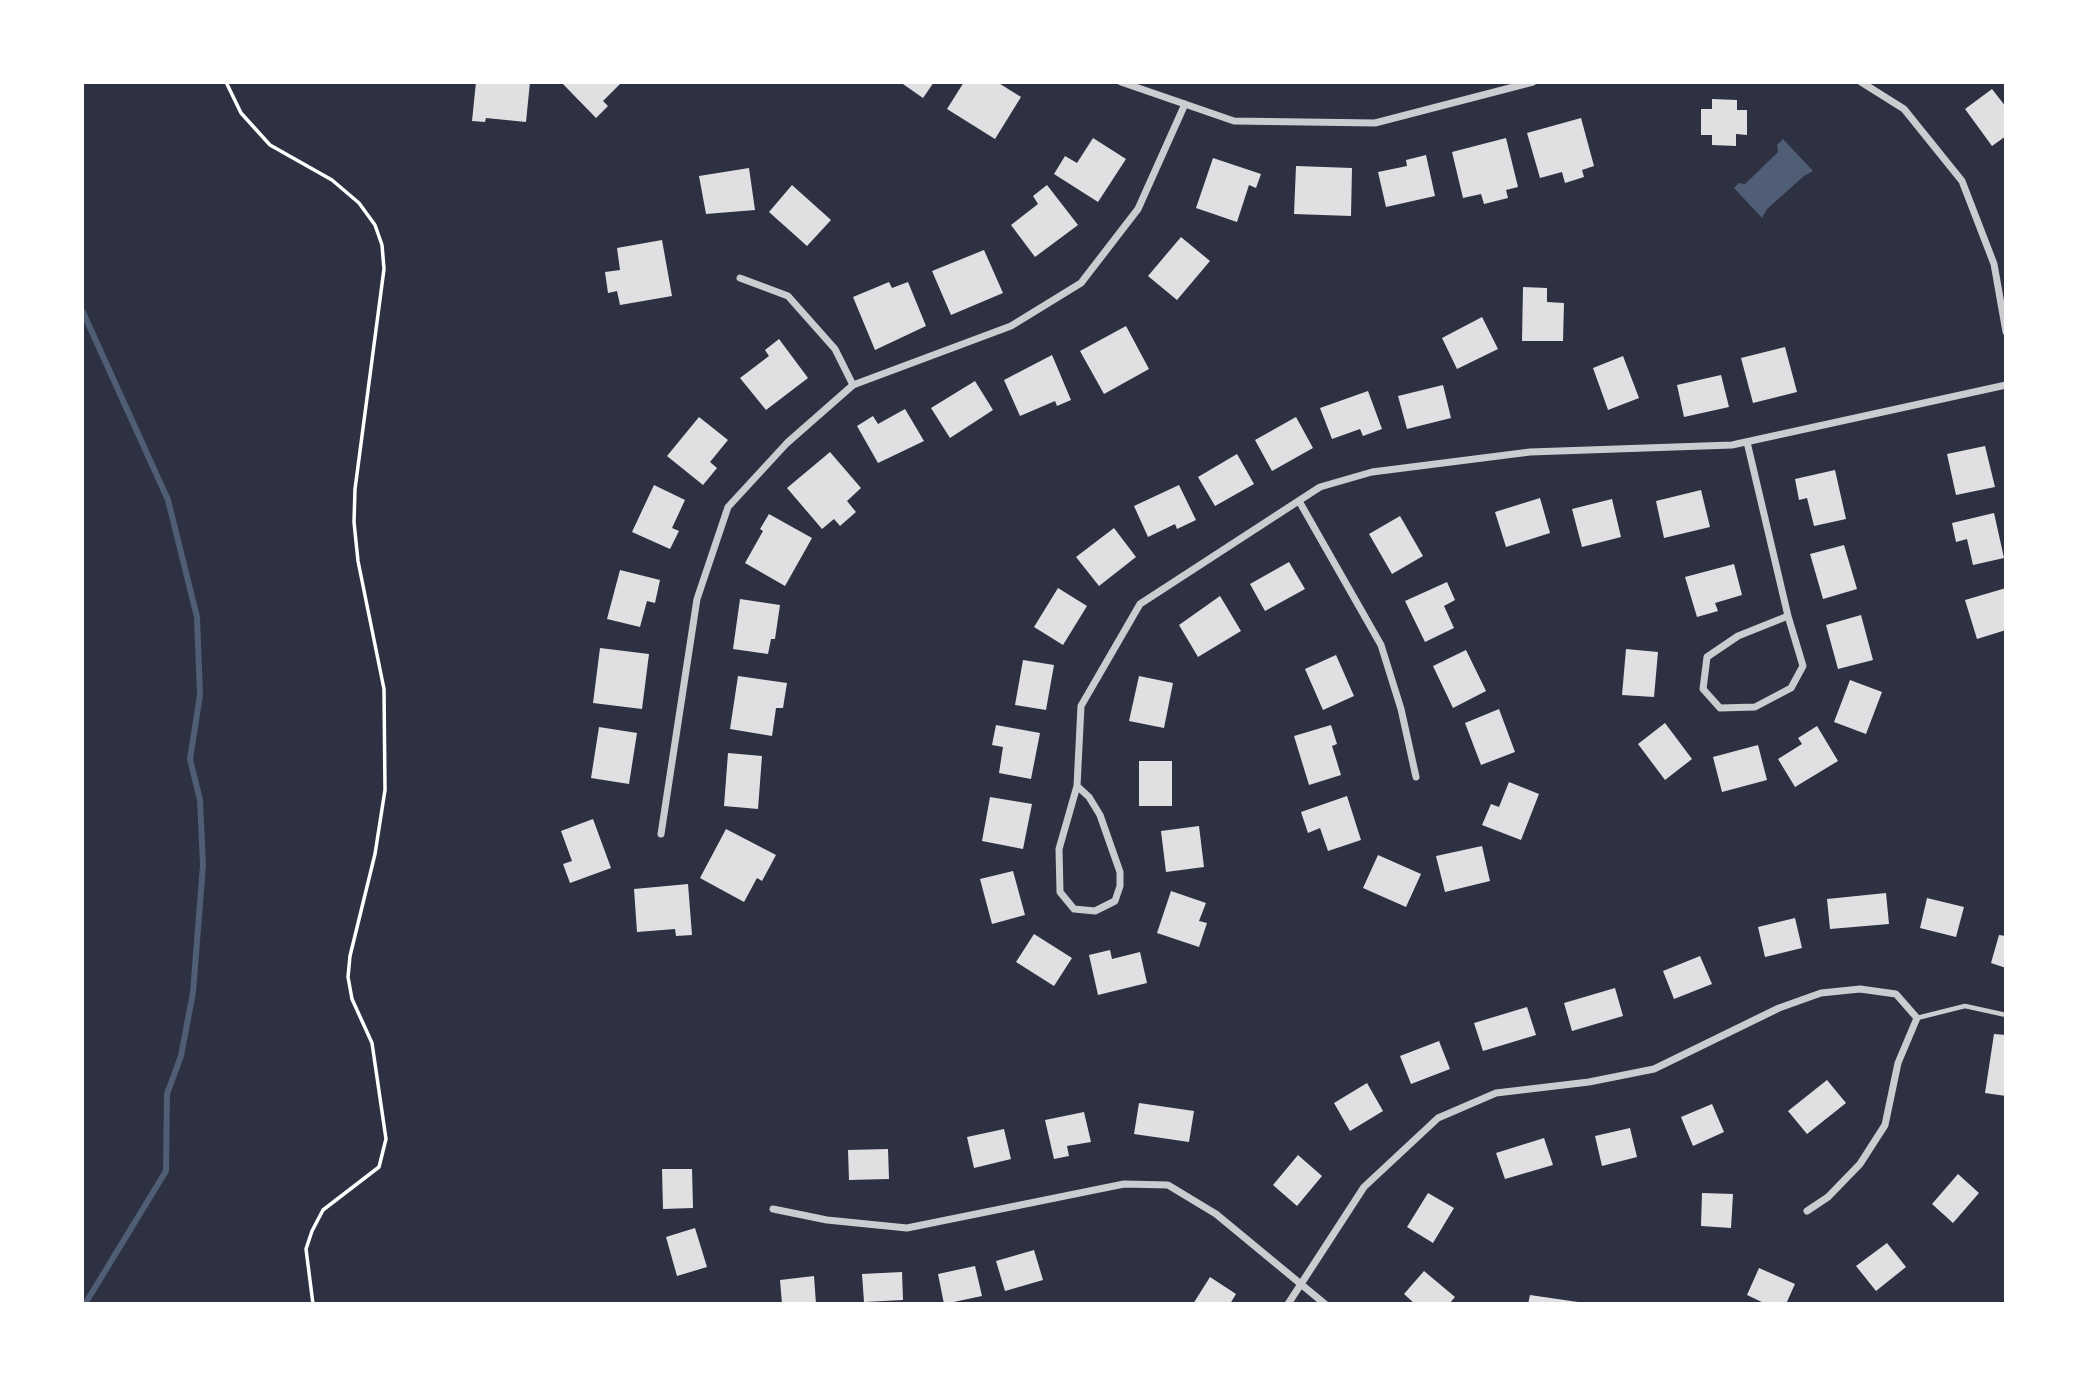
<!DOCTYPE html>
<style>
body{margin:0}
#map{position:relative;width:2088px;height:1386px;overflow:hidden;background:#2d3142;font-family:Raleway,sans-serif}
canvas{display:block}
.frame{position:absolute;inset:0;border:84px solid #fff;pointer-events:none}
</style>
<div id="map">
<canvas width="2088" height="1386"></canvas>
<div class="frame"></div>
</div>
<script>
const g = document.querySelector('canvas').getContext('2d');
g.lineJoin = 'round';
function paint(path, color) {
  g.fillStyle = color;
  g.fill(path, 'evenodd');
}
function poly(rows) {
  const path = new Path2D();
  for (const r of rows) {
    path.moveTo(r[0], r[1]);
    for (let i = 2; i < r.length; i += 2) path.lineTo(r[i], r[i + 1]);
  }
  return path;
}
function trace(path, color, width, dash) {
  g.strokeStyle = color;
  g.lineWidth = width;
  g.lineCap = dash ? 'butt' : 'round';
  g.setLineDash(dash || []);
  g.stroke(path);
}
paint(poly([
 [1783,139,1813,171,1804,176,1767,209,1762,218,1734,188,1739,183,1745,184,1778,152,1777,145]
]), '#4f5d75');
trace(poly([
 [82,310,168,500,197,617,200,695,190,759,200,800,203,865,193,992,181,1056,167,1094,166,1171,85,1304]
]), '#4f5d75', 6);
paint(poly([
 [476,82,530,82,526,122,486,118,485,122,472,121],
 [561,82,622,82,603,101,608,106,596,118],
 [900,82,934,82,923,98],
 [964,82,997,82,1021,97,995,139,947,109],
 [1992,89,2006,107,2006,136,1992,146,1965,109],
 [1712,99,1737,100,1737,110,1747,110,1747,135,1736,134,1736,146,1712,145,1712,135,1701,135,1701,109,1712,109],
 [1581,118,1594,166,1582,170,1584,177,1565,183,1562,172,1540,178,1527,133],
 [1093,138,1126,159,1098,202,1054,174,1065,156,1077,163],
 [1506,138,1518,187,1506,190,1508,198,1484,204,1481,194,1463,198,1452,152],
 [1426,155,1435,196,1386,207,1378,172,1407,166,1406,160],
 [1213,158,1261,174,1256,188,1249,185,1237,222,1196,208],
 [1296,166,1352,168,1351,216,1294,214],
 [749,168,755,210,706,214,699,176],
 [792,185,831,220,807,246,769,212],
 [1047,185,1078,225,1035,257,1011,225,1038,204,1033,196],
 [1181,237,1210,261,1177,300,1148,276],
 [662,240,672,296,620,305,617,291,608,293,605,272,620,270,617,248],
 [984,250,1003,293,951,315,932,271],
 [889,282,892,288,908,282,926,326,875,350,853,297],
 [1523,287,1547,288,1547,302,1564,303,1563,341,1522,341],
 [1482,317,1498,349,1457,369,1442,338],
 [1126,326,1149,369,1104,394,1080,351],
 [779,339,808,378,766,410,740,378,769,356,765,350],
 [1785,347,1797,392,1753,403,1741,358],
 [1052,355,1071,400,1057,406,1055,401,1020,416,1004,380],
 [1623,356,1639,398,1608,410,1593,368],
 [1721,375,1729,407,1684,417,1677,385],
 [975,381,993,410,950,438,931,408],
 [1443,385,1451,418,1407,429,1398,396],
 [1368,391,1382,429,1363,436,1360,429,1332,439,1320,408],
 [905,409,924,441,878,463,857,426,873,416,878,424],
 [699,417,728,440,710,462,717,468,703,485,667,456],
 [1296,417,1313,448,1272,471,1255,440],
 [1985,446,1995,487,1956,495,1947,454],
 [830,452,861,488,847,501,856,512,840,526,834,519,822,529,787,488],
 [1237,454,1254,484,1215,506,1198,477],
 [1835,470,1846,519,1814,526,1807,498,1799,500,1795,479],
 [654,485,685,500,672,528,679,531,670,549,632,532],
 [1179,485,1196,520,1177,529,1175,524,1148,537,1134,506],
 [1701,490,1710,527,1664,538,1656,501],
 [1540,498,1550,533,1506,547,1495,512],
 [1612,499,1621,537,1582,547,1572,509],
 [1994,513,2004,558,1973,565,1967,539,1956,542,1952,523],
 [769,514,812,538,785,586,745,563,763,531,760,529],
 [1400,516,1423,556,1392,574,1369,534],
 [1114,528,1136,557,1099,586,1076,557],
 [1844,545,1857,589,1823,599,1810,554],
 [1289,562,1305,589,1265,611,1250,584],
 [1734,564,1742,595,1715,603,1718,611,1697,617,1685,577],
 [620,570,660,580,655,603,647,601,640,627,607,619],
 [1447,582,1455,600,1444,606,1454,628,1425,642,1405,601],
 [1058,588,1087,606,1063,645,1034,627],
 [2006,588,2006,630,1977,639,1965,600],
 [1220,596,1241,631,1198,657,1179,625],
 [740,599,780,605,775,639,771,639,768,654,733,649],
 [1861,615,1873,660,1838,669,1826,625],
 [600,648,649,654,642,709,593,703],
 [1626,649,1658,652,1654,697,1622,695],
 [1466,650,1486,691,1453,708,1433,666],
 [1336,655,1354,696,1323,710,1305,669],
 [1023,660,1054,665,1046,710,1015,705],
 [738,676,787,683,783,708,776,708,772,736,730,729],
 [1139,676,1173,683,1164,728,1129,721],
 [1850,680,1882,692,1866,734,1834,722],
 [1499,709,1515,752,1481,765,1465,723],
 [1665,723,1692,759,1665,780,1638,744],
 [996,725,1040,733,1031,779,999,773,1003,747,992,745],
 [1331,725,1337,744,1332,746,1341,775,1309,785,1294,736],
 [1817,726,1838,761,1795,787,1778,759,1802,744,1798,738],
 [599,727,637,733,629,784,591,778],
 [1758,745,1767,780,1722,792,1713,757],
 [728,753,762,756,758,809,724,806],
 [1139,761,1172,761,1172,806,1139,806],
 [1509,782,1539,794,1521,840,1482,825,1491,804,1499,807],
 [1347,796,1361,840,1328,851,1320,828,1308,833,1301,812],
 [990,797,1032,804,1023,849,982,841],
 [593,819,611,868,570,883,563,864,572,861,561,831],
 [1199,826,1204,867,1166,872,1161,831],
 [726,829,776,855,762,881,757,878,744,902,700,878],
 [1482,846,1490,881,1445,892,1436,856],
 [1378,855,1421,874,1406,907,1363,888],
 [1013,871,1025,915,992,924,980,879],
 [688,884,692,935,676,936,675,929,637,932,634,889],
 [1171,891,1206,903,1199,921,1207,923,1199,947,1157,933],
 [1886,893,1889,924,1830,929,1827,899],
 [1927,898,1964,907,1956,937,1920,928],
 [1795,918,1802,948,1765,957,1758,927],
 [1034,934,1072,958,1054,986,1016,962],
 [1999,935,2006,936,2006,968,1991,963],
 [1110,950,1112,959,1140,952,1147,983,1098,995,1089,955],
 [1700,956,1712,984,1674,999,1663,971],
 [1615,988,1623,1016,1572,1031,1564,1003],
 [1527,1007,1536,1035,1483,1051,1474,1023],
 [1994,1034,2006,1035,2006,1096,1985,1093],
 [1439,1041,1450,1069,1411,1084,1400,1056],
 [1827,1080,1846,1103,1807,1134,1788,1111],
 [1367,1083,1383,1111,1350,1131,1334,1103],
 [1139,1103,1194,1111,1189,1142,1134,1134],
 [1712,1104,1724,1132,1693,1146,1681,1117],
 [1084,1112,1091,1142,1067,1146,1069,1156,1054,1159,1045,1120],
 [1630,1128,1637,1157,1602,1166,1595,1136],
 [1004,1129,1011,1159,974,1168,967,1137],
 [1544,1138,1553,1165,1505,1179,1496,1153],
 [888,1149,889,1179,849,1180,848,1150],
 [1298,1155,1322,1176,1297,1206,1273,1185],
 [662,1169,692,1169,693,1208,663,1209],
 [1958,1174,1979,1193,1953,1223,1932,1204],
 [1428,1193,1454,1208,1433,1243,1407,1227],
 [1702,1193,1733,1194,1731,1228,1701,1226],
 [695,1228,707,1267,677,1276,666,1237],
 [1887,1243,1906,1267,1876,1291,1856,1266],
 [1034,1250,1043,1280,1005,1291,996,1261],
 [975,1266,982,1296,944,1304,938,1274],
 [1759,1268,1795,1284,1786,1304,1766,1304,1747,1295],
 [1424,1271,1455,1297,1449,1304,1415,1304,1404,1294],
 [902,1272,903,1300,864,1302,862,1274],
 [814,1276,816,1304,782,1304,780,1280],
 [1210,1277,1236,1294,1230,1304,1193,1304],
 [1530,1295,1578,1302,1578,1304,1528,1304]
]), '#e0e0e3');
trace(poly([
 [226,82,241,113,270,145,332,180,359,203,375,225,382,245,384,269,355,489,354,522,358,561,384,689,385,790,375,854,350,956,348,977,352,999,372,1043,386,1139,379,1167,323,1210,312,1231,306,1249,313,1304]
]), '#fff', 3.5);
trace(poly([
 [1917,1018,1965,1006,2006,1015]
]), '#caccd0', 4.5);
trace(poly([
 [1121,82,1234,121,1375,123,1533,82],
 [1861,82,1904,109,1962,181,1994,264,2006,332],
 [740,278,788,296,835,349,853,385],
 [1747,442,1788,616,1738,636,1707,657,1703,689,1720,708,1755,707,1791,688,1803,666,1788,616],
 [1299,501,1381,645,1401,709,1416,777],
 [1077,786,1089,797,1100,815,1120,872,1120,886,1115,901,1095,911,1074,909,1060,892,1059,849,1077,786,1081,706,1140,604,1320,487,1372,472,1530,452,1732,445,2006,385],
 [661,834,697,599,728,507,787,443,853,385,1011,326,1081,283,1138,209,1185,104],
 [773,1209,827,1220,907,1228,1124,1184,1168,1185,1216,1214,1325,1304],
 [1288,1304,1364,1187,1438,1118,1496,1093,1589,1082,1654,1069,1779,1008,1821,993,1860,989,1896,994,1917,1018,1898,1063,1885,1125,1860,1164,1828,1197,1807,1211]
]), '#caccd0', 7);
</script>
